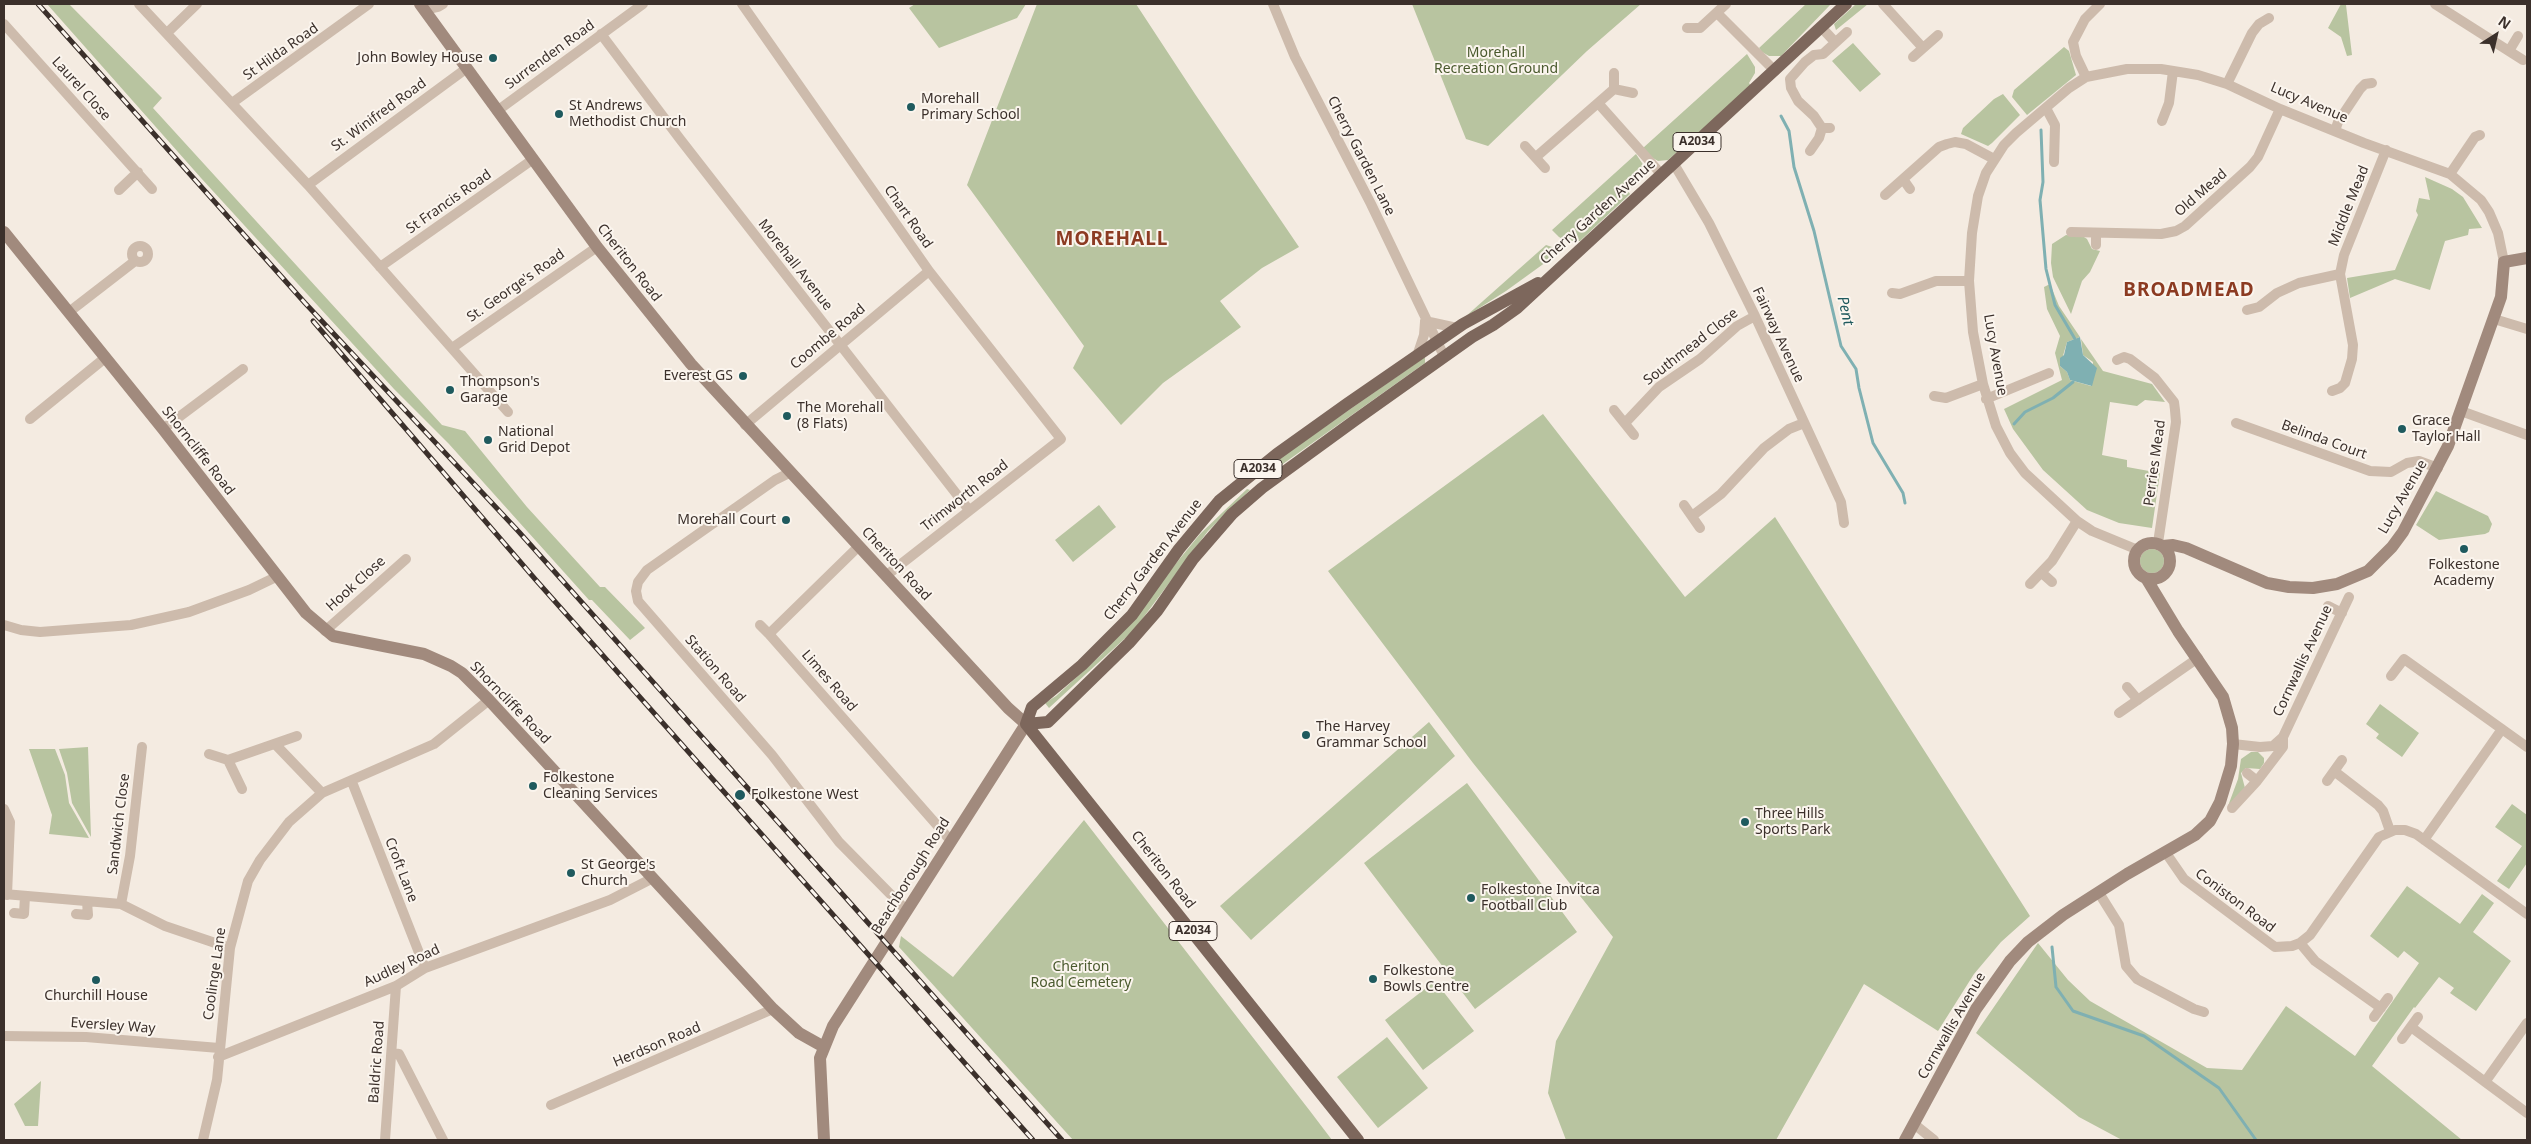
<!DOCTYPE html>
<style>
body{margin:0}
#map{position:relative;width:2531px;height:1144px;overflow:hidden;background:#f4ebe1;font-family:"Noto Sans",sans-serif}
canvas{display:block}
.frame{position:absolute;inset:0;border:5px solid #3b302b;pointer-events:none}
.north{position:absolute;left:2471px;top:10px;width:50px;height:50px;-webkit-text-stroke:4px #fbf5ee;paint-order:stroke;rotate:35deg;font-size:14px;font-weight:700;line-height:20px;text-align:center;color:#3b302b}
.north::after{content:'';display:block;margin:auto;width:18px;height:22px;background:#3b302b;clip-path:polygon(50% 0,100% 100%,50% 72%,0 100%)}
</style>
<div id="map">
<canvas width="2531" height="1144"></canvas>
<div class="frame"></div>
<div class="north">N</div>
</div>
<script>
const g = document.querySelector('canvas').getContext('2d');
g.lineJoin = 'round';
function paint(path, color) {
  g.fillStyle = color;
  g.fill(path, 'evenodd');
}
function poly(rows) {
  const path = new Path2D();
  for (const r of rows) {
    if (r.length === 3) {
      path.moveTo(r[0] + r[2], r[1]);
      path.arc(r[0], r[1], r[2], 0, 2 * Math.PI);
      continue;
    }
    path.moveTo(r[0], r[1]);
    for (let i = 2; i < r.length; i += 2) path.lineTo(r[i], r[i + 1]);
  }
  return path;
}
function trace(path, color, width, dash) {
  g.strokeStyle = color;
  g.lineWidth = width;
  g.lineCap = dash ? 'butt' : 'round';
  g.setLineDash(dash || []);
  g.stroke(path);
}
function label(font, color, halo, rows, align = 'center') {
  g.font = font + ' "Noto Sans",sans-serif';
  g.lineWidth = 4;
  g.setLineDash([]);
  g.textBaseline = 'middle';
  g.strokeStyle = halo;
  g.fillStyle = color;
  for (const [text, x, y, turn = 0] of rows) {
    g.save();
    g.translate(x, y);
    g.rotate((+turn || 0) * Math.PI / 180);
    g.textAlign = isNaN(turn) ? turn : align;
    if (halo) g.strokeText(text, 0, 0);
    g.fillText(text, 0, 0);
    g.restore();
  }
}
paint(poly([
 [47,4,69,4,162,98,153,108,442,425,465,431,527,507,600,587,605,587,645,628,630,640,592,600,589,600,449,444,394,389,201,178],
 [915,4,1026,4,1017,18,939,48,909,8],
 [1037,4,1136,4,1195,94,1299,247,1262,268,1220,301,1241,327,1163,383,1121,425,1073,368,1084,346,967,185],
 [1412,4,1641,4,1587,51,1488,146,1466,139],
 [1806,4,1831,4,1781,56,1769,56,1762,52,1759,48],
 [1856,4,1868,4,1836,30,1834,24],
 [2341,4,2346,5,2352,55,2347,56,2341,37,2328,28],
 [1853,43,1881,74,1860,92,1832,61],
 [2064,47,2069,51,2076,75,2027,115,2012,97,2014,90],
 [1747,54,1755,67,1755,73,1749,83,1751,86,1668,160,1658,161,1651,157,1643,148],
 [2003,94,2020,115,1992,143,1988,146,1961,134,1963,128,1994,99],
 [1636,154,1646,169,1642,176,1628,191,1630,194,1580,241,1566,241,1559,237,1552,230],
 [2425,177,2452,189,2463,197,2482,228,2469,229,2468,235,2445,241,2430,290,2395,279,2350,298,2347,278,2395,270,2418,215,2416,211,2419,198,2430,200],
 [2066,235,2084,237,2087,239,2092,249,2100,251,2090,272,2082,281,2071,314,2053,277,2051,263,2052,244],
 [1546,245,1552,247,1555,252,1553,257,1506,291,1465,317],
 [2050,284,2059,306,2080,337,2067,342,2060,366,2067,372,2070,380,2091,386,2093,362,2083,355,2081,339,2103,371,2152,384,2165,402,2145,400,2137,406,2110,402,2102,455,2127,460,2127,467,2160,473,2152,528,2119,523,2087,510,2043,470,2013,429,2004,409,2062,380,2055,353,2060,336,2047,309,2044,287],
 [1425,357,1425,363,1273,471,1269,471,1268,468,1273,463],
 [1543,414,1685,597,1775,517,2030,916,2001,942,1974,974,1938,1031,1864,984,1776,1140,1566,1140,1548,1093,1556,1041,1613,937,1473,763,1328,571],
 [1247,489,1250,490,1208,531,1134,630,1049,708,1045,703,1056,696,1102,654,1200,534],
 [2436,491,2488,516,2492,524,2489,532,2485,534,2439,540,2416,525],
 [1099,505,1116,527,1073,562,1055,540],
 [2152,561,12],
 [2380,704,2419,733,2402,757,2376,738,2379,734,2366,724],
 [1429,722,1455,756,1251,940,1220,906],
 [88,747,91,837,72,803,67,773,59,749],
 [29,749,55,749,65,775,69,803,89,838,49,834,52,815],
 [2251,752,2258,752,2264,758,2264,763,2260,769,2246,768,2241,773,2245,788,2228,806,2238,779,2241,759],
 [1467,783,1577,932,1475,1009,1364,863],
 [2512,804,2527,815,2527,863,2509,889,2497,881,2522,846,2495,827],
 [1084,820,1310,1111,1332,1140,1073,1140,899,947,901,936,953,977],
 [2407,886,2460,924,2482,894,2494,903,2473,932,2511,961,2476,1011,2450,993,2454,988,2439,977,2415,1008,2414,1007,2372,1066,2462,1140,2122,1140,2079,1117,1976,1033,2038,943,2068,980,2090,1001,2207,1068,2242,1070,2286,1006,2355,1056,2419,963,2404,951,2398,958,2370,936],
 [1435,981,1474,1031,1423,1070,1385,1020],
 [1387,1037,1428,1088,1378,1128,1337,1077],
 [41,1081,38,1126,25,1126,14,1104]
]), '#b8c4a0');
paint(poly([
 [2080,337,2083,355,2097,368,2092,386,2070,380,2067,372,2060,366,2060,358,2064,355,2067,342]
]), '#7fb0b2');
trace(poly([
 [1781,116,1789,131,1794,167,1814,231,1841,346,1856,369,1859,388,1873,443,1903,493,1905,503],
 [2041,130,2043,182,2040,200,2046,269,2055,305,2075,339],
 [2014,424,2025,412,2053,398,2073,382],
 [2052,947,2056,987,2073,1011,2144,1036,2219,1088,2256,1140]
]), '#7fb0b2', 3);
trace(poly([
 [139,4,308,185,508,412],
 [742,4,929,271,1061,439,887,575],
 [1273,4,1295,57,1371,204,1444,356],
 [1883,4,1923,48],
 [2435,4,2523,60],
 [425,10,438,7,443,4],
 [1717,13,1775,71],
 [4,24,152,189],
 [1821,27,1835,42],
 [1687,28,1700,28,1726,4],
 [167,33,197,4],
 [601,34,680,139,969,510],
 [2509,51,2518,36],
 [1913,57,1938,35],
 [2086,77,2076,56,2073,42,2085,19,2100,4],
 [2227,84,2252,33,2259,24,2269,18],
 [1614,89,1633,93],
 [232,103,369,4],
 [1598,103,1662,175],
 [2046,108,2055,125,2054,162],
 [497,111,643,4],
 [2162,121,2169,103,2173,71],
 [1822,128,1814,116,1798,101,1791,88,1790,79,1805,62,1814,55,1823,54,1847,32],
 [2335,131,2338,122,2360,89,2365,84,2372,83],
 [1525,146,1545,168],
 [1810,151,1819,138,1822,128,1830,128],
 [1536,157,1614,89,1614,73],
 [1674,164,1709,223,1755,316,1841,502,1844,523],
 [2450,174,2475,137,2480,135],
 [1903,179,1910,189],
 [308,185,467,68],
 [119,190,138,172],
 [1885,195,1939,147,1947,144,1955,142,1966,144,1994,159],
 [2071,232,2161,234,2176,231,2185,226,2250,167,2258,157,2280,109],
 [2096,245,2096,234],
 [140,254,8],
 [380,267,532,160],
 [1892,293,1900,294,1936,281,1969,281],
 [2247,310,2259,307,2277,293,2299,283,2340,274],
 [69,312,135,261],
 [2494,319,2527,329],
 [1425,321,1457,328],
 [452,348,597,247],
 [1417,356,1424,335,1425,322],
 [2117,360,2124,357,2130,359,2155,378,2174,402,2175,410,2176,422,2158,543],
 [2332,391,2340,388,2345,383,2352,359,2353,345,2340,274,2344,255,2386,150],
 [1934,396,1946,398,1983,384],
 [1986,399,2049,373],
 [1614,410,1634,435],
 [2461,411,2527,435],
 [30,419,105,358],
 [1625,423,1659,387,1700,359,1737,326,1755,316],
 [2236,423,2370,471,2391,472,2407,463,2419,461,2438,468],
 [745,425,929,271],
 [163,429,243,369],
 [789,473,775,480,647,570,638,582,636,591,638,601,772,755,839,842,906,910],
 [1684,505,1700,528],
 [1692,516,1721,494,1764,448,1789,429,1804,423],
 [859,546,769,634,951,841],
 [2138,550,2092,531,2077,521,2025,473,2010,453,1996,426,1983,384,1973,332,1969,281,1972,233,1978,196,1986,173,2004,145,2016,133,2069,88,2086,77,2127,69,2161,69,2198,75,2227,84,2280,109,2364,143,2450,174,2481,200,2489,212,2498,233,2504,262],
 [2042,573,2052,582],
 [2030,584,2052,561,2077,521],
 [2328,606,2342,613],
 [4,625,21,630,40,632,131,625,189,612,249,590,276,577],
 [760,625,769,634],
 [325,631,406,559],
 [2391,676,2404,659,2527,747],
 [2127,687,2138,700],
 [2119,713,2198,658],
 [275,744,322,793],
 [2233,744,2260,747,2273,746,2283,737,2349,597],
 [209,754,228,760,242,789],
 [228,760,297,736],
 [2334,771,2378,805,2383,811,2390,831],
 [2247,773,2257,781],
 [2327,781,2342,760],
 [352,782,425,968],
 [2232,808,2257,781,2283,747,2283,737],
 [4,809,10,822,7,895],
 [2424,840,2502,729],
 [2166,853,2184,879,2275,947,2292,946,2300,943,2310,935,2379,837,2395,830,2405,830,2416,834,2527,914],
 [2099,893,2119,925,2126,966,2137,979,2194,1009,2204,1012],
 [4,894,121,904,165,926,230,948],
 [121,904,130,856,142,747],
 [14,913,24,914,25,896],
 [76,914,88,915,87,902],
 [2300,943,2315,961,2381,1008],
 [2374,1017,2388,998],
 [2411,1027,2527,1113],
 [4,1036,86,1037,219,1048],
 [2402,1039,2418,1017],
 [392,1053,399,1054,443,1140],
 [218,1057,396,986,425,968,610,900,653,878],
 [2485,1082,2527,1023],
 [551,1105,773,1009],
 [1914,1124,1934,1140],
 [203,1140,217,1080,230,948,248,881,260,860,289,822,322,793,434,744,489,700],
 [385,1140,396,986]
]), '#cdbbac', 10);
trace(poly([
 [420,4,597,247,691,364,1008,708,1026,724,833,1026,820,1058,824,1140],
 [4,232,163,429,306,613,333,636,424,654,451,666,462,673,489,700,773,1009,799,1033,824,1047],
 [2152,561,18],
 [2163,546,2173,545,2186,548,2267,583,2289,587,2313,588,2337,584,2368,571,2392,547,2403,532,2448,446,2501,297,2504,262,2527,258],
 [1905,1140,1976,1009,2010,961,2028,942,2063,915,2127,874,2195,835,2210,821,2220,802,2231,766,2233,744,2232,728,2223,697,2178,631,2146,578]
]), '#a18a7d', 12);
trace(poly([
 [1026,724,1048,722,1129,643,1157,611,1193,559,1232,514,1262,488,1354,421,1472,337,1493,325,1517,308,1846,4],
 [1026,724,1032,707,1082,665,1132,615,1179,549,1219,501,1277,454,1347,404,1463,324,1538,283],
 [1026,724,1358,1140]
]), '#7d675c', 12);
const rail = poly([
 [38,4,305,303,519,532,1062,1140],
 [313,321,535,579,1033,1140]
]);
trace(rail, '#3b302b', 5);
trace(rail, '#fbf5ee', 3, [9]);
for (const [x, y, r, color] of [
 [493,58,5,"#1f5a5e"],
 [911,107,5,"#1f5a5e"],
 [559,114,5,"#1f5a5e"],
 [743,376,5,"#1f5a5e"],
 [450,390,5,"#1f5a5e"],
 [787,416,5,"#1f5a5e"],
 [2402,429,5,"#1f5a5e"],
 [488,440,5,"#1f5a5e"],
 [786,520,5,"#1f5a5e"],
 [2464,549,5,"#1f5a5e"],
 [1306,735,5,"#1f5a5e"],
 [533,786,5,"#1f5a5e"],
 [740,795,6,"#1f5a5e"],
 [1745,822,5,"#1f5a5e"],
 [571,873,5,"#1f5a5e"],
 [1471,898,5,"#1f5a5e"],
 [1373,979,5,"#1f5a5e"],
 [96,980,5,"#1f5a5e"]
]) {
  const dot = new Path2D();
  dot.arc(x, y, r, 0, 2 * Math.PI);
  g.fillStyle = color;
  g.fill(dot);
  trace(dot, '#fbf5ee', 2);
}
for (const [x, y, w] of [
 [1697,142,48],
 [1258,469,48],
 [1193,931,48]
]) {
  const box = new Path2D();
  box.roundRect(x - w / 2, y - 9.5, w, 19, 4);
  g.fillStyle = '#fbf5ee';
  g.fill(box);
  trace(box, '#3b302b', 1);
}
label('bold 12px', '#3b302b', null, [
 ["A2034",1697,142],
 ["A2034",1258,469],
 ["A2034",1193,931]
]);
label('14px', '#3b302b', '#fbf5ee', [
 ["St Hilda Road",281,52,-35],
 ["Surrenden Road",550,55,-36],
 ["Laurel Close",81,89,48],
 ["Lucy Avenue",2309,103,23],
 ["St. Winifred Road",379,115,-36],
 ["Cherry Garden Lane",1361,156,63],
 ["Old Mead",2201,193,-41],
 ["St Francis Road",449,202,-35],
 ["Middle Mead",2349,206,-68],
 ["Cherry Garden Avenue",1598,212,-42],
 ["Chart Road",908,217,55],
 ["Cheriton Road",629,263,52],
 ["Morehall Avenue",795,265,52],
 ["St. George's Road",516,286,-35],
 ["Fairway Avenue",1778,335,65],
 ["Coombe Road",828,337,-40],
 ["Southmead Close",1691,347,-38],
 ["Lucy Avenue",1995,355,80],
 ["Belinda Court",2324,440,20],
 ["Shorncliffe Road",198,451,52],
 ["Perries Mead",2155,463,-82],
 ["Trimworth Road",965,496,-38],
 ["Lucy Avenue",2403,497,-60],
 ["Cherry Garden Avenue",1153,560,-52],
 ["Cheriton Road",896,564,47],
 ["Hook Close",356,584,-42],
 ["Cornwallis Avenue",2303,661,-65],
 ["Station Road",715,669,49],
 ["Limes Road",829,681,49],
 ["Shorncliffe Road",510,703,46],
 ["Sandwich Close",119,824,-83],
 ["Croft Lane",401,870,69],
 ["Cheriton Road",1163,870,52],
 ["Beachborough Road",911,876,-58],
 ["Coniston Road",2235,901,37],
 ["Audley Road",402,966,-25],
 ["Coolinge Lane",215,974,-82],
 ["Eversley Way",113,1026,4],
 ["Cornwallis Avenue",1952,1026,-60],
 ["Herdson Road",657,1045,-23],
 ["Baldric Road",377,1062,-86]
]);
label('14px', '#4a5a2e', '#fbf5ee', [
 ["Morehall",1496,53],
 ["Recreation Ground",1496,69],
 ["Cheriton",1081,967],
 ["Road Cemetery",1081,983]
]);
label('14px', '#3b302b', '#fbf5ee', [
 ["John Bowley House",483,58,"right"],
 ["Morehall",921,99],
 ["Primary School",921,115],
 ["St Andrews",569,106],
 ["Methodist Church",569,122],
 ["Everest GS",733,376,"right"],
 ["Thompson's",460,382],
 ["Garage",460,398],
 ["The Morehall",797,408],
 ["(8 Flats)",797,424],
 ["Grace",2412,421],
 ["Taylor Hall",2412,437],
 ["National",498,432],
 ["Grid Depot",498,448],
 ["Morehall Court",776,520,"right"],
 ["Folkestone",2464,565,"center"],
 ["Academy",2464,581,"center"],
 ["The Harvey",1316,727],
 ["Grammar School",1316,743],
 ["Folkestone",543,778],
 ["Cleaning Services",543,794],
 ["Folkestone West",751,795],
 ["Three Hills",1755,814],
 ["Sports Park",1755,830],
 ["St George's",581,865],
 ["Church",581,881],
 ["Folkestone Invitca",1481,890],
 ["Football Club",1481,906],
 ["Folkestone",1383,971],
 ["Bowls Centre",1383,987],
 ["Churchill House",96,996,"center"]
], 'left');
label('italic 15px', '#1f5a5e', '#fbf5ee', [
 ["Pent",1845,311,77]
]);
g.letterSpacing = '1px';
label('bold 19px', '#8c3b22', '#fbf5ee', [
 ["MOREHALL",1112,240],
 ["BROADMEAD",2189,291]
]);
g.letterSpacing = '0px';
</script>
